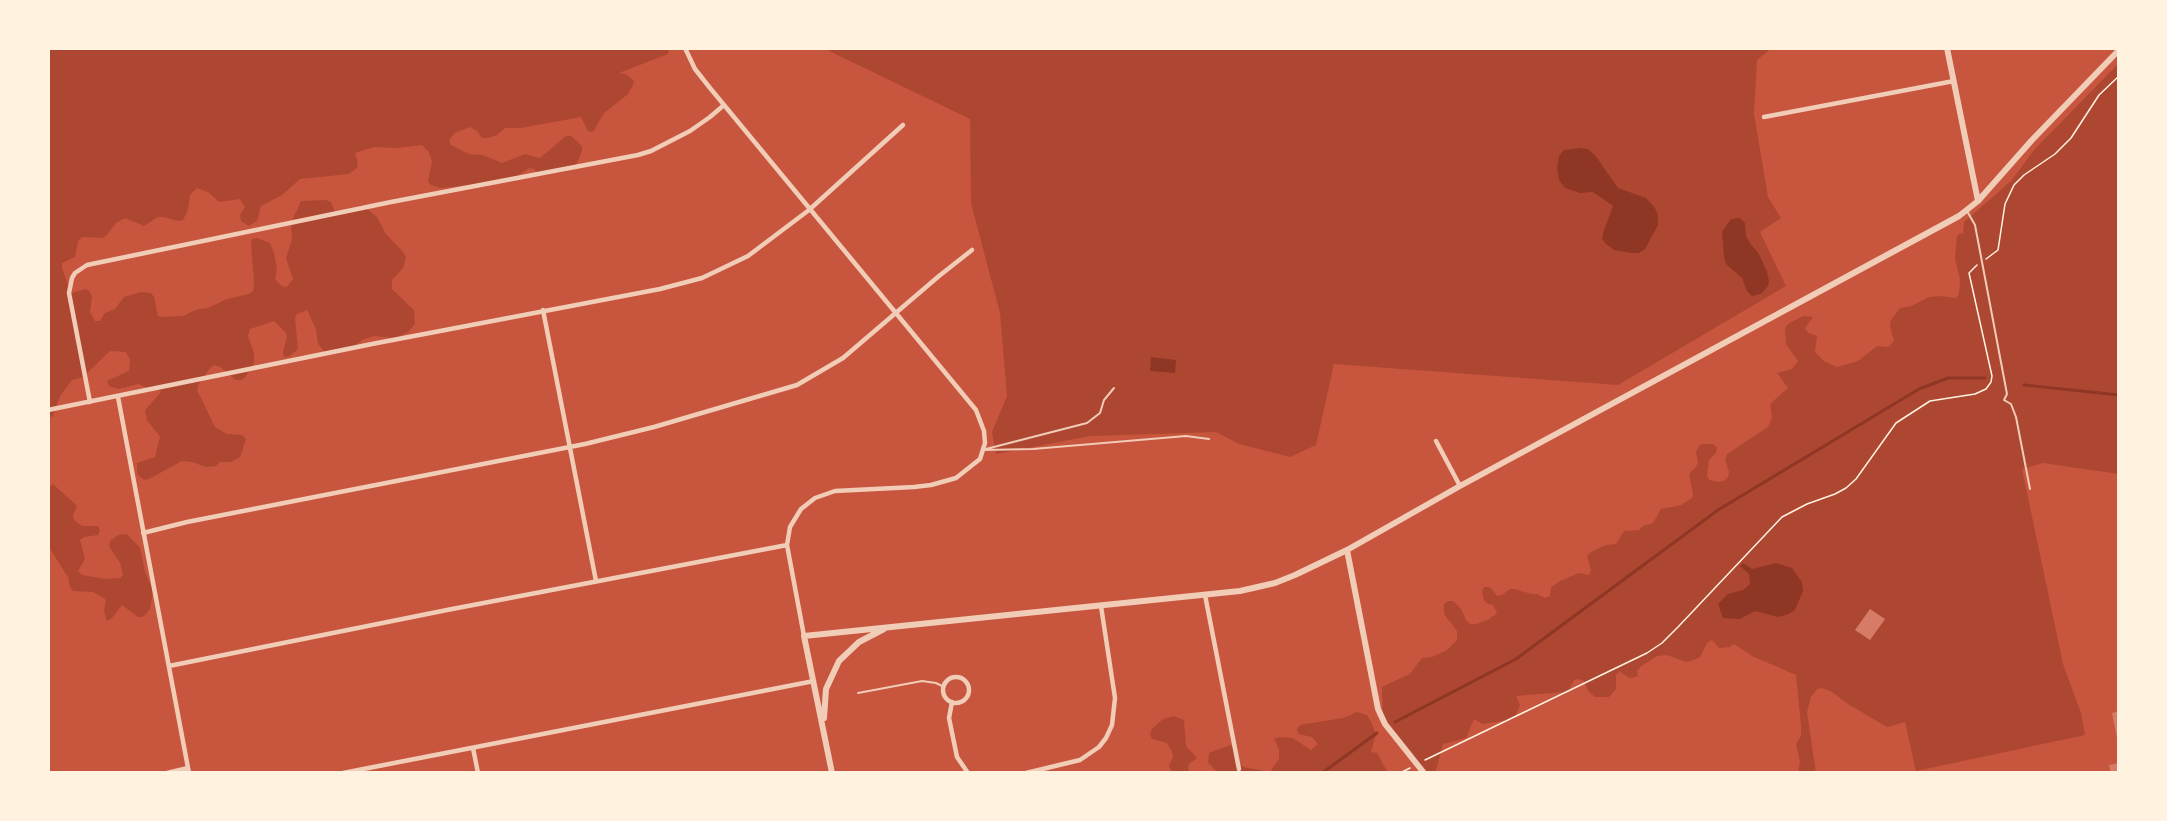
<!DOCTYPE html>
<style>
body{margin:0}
#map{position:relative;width:2167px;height:821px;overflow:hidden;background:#c8553d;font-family:"Nunito Sans",sans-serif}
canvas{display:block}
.frame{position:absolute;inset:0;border:50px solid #fff3e0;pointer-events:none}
</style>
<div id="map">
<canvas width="2167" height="821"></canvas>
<div class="frame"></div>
</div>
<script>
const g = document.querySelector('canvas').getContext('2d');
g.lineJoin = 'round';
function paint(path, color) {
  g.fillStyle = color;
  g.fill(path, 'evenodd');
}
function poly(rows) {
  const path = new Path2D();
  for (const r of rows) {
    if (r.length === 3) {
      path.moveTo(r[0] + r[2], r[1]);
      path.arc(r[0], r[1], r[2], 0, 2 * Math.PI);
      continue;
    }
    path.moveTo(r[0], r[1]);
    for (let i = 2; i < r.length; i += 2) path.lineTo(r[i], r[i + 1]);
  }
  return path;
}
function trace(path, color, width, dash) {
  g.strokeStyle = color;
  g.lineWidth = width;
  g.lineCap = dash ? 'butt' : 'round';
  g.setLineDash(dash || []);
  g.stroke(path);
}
paint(poly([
 [48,48,669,48,668,54,619,73,626,74,634,81,633,85,628,94,604,113,593,132,588,131,581,117,521,128,505,128,497,135,488,138,482,138,477,131,470,127,455,133,449,140,451,145,469,154,483,155,502,163,525,154,540,158,566,136,571,136,582,146,582,151,576,165,568,171,541,176,534,169,529,168,512,180,441,188,431,185,428,181,432,162,429,152,422,145,396,148,374,147,355,153,358,163,357,168,349,174,300,179,282,195,261,206,257,221,249,226,241,221,240,215,245,207,240,199,219,202,208,192,197,188,190,195,188,210,183,220,178,221,163,217,158,217,144,226,125,218,116,223,106,236,102,238,82,237,78,241,75,257,62,263,62,268,71,293,86,289,90,292,92,297,90,312,95,321,100,321,105,313,115,309,124,297,141,292,151,293,154,297,158,316,163,317,183,316,198,309,208,308,227,299,249,294,253,291,254,281,251,244,252,239,257,238,270,243,274,253,277,269,275,279,282,286,287,287,293,279,286,258,292,239,291,223,301,201,326,200,331,202,334,210,338,213,362,205,377,217,386,234,404,253,406,258,403,268,392,280,392,289,414,310,415,324,408,332,395,338,374,336,364,339,351,348,325,352,318,344,316,329,307,310,297,314,295,318,298,349,290,356,284,357,283,352,287,337,286,333,274,321,250,329,248,336,254,353,254,363,246,376,242,380,236,380,220,367,214,365,210,368,198,385,197,390,215,427,227,434,242,435,246,439,240,457,231,462,220,462,216,466,206,467,192,462,182,461,149,479,144,480,137,474,137,463,155,457,160,437,147,420,145,410,161,392,158,389,149,389,139,384,118,389,109,386,107,381,129,371,130,360,126,352,110,351,83,377,72,380,60,396,53,416,48,418],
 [823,48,1772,48,1757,60,1754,114,1768,197,1781,218,1760,232,1786,286,1618,385,1334,364,1316,445,1290,457,1239,444,1216,432,1090,436,996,454,992,432,1007,396,1000,313,971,203,970,119],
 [2119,63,2119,474,2043,463,2022,469,2063,664,2081,713,2085,735,1916,771,1905,722,1887,727,1848,704,1832,692,1822,688,1817,689,1811,697,1807,712,1816,773,1798,773,1800,762,1796,744,1801,736,1801,726,1796,675,1752,656,1734,644,1730,647,1719,648,1712,640,1707,643,1700,657,1691,661,1686,662,1667,655,1657,656,1640,667,1637,671,1638,676,1632,678,1628,677,1619,671,1616,675,1616,689,1609,697,1595,697,1588,691,1584,681,1579,679,1574,680,1569,690,1565,692,1516,696,1520,705,1514,719,1483,724,1474,719,1466,738,1443,744,1436,770,1433,773,1428,773,1419,767,1409,750,1389,730,1383,715,1382,687,1410,674,1422,658,1432,657,1447,650,1457,640,1457,631,1444,614,1444,604,1448,601,1453,601,1461,609,1466,620,1470,624,1476,624,1488,620,1497,613,1493,605,1488,604,1484,601,1482,591,1484,587,1490,587,1497,596,1502,595,1510,589,1515,589,1531,594,1537,594,1545,598,1550,596,1551,587,1560,581,1579,573,1589,575,1591,570,1587,556,1591,552,1606,545,1616,544,1624,531,1639,530,1643,526,1653,523,1661,509,1681,505,1692,498,1693,494,1689,474,1696,467,1698,462,1696,452,1698,447,1702,444,1713,444,1717,448,1716,453,1709,460,1707,475,1709,480,1719,482,1725,480,1728,477,1729,472,1725,459,1727,454,1768,427,1772,418,1770,404,1788,388,1777,373,1792,369,1798,361,1786,344,1785,328,1788,324,1803,316,1813,317,1805,328,1808,333,1817,336,1815,352,1824,361,1837,367,1858,361,1877,346,1888,347,1894,341,1890,326,1891,320,1900,308,1911,306,1929,297,1939,296,1956,298,1959,294,1960,280,1955,258,1957,236,1961,233,1963,234,1964,222,2011,181,2034,150],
 [53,484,77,506,73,515,74,520,82,526,98,526,100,531,98,535,84,537,80,540,85,559,78,571,82,575,106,579,121,578,123,574,120,563,109,546,110,541,118,535,127,534,140,548,145,572,153,591,150,609,143,617,138,617,122,605,112,618,107,621,104,611,106,600,102,597,93,592,73,591,70,587,68,577,50,549,48,488],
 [1357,712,1367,715,1372,724,1376,734,1371,752,1377,753,1388,773,1218,773,1208,762,1209,753,1230,745,1238,753,1240,763,1243,767,1270,772,1279,759,1279,749,1274,739,1280,737,1293,738,1311,750,1318,744,1312,737,1298,734,1297,729,1300,725,1343,718],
 [1174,716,1184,720,1186,746,1197,758,1189,764,1188,768,1190,773,1172,773,1169,766,1173,757,1172,752,1167,743,1152,739,1150,734,1152,729,1163,719]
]), '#ae4732');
paint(poly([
 [1580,148,1588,149,1595,155,1618,188,1646,198,1655,208,1658,215,1658,225,1645,249,1639,253,1631,253,1614,250,1606,244,1602,239,1603,233,1613,206,1593,192,1580,193,1565,188,1559,180,1557,168,1559,156,1564,150],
 [1740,218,1745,223,1746,236,1750,243,1759,254,1767,272,1769,281,1768,286,1762,293,1757,295,1752,296,1747,291,1742,278,1726,264,1724,257,1722,232,1731,219],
 [1151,357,1176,360,1175,373,1150,371],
 [1743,563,1752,569,1776,563,1792,568,1802,582,1803,591,1795,610,1789,614,1778,617,1755,611,1740,619,1723,618,1718,604,1728,594,1743,590,1750,584,1749,574,1740,566]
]), '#8f3625');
trace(poly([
 [2024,385,2119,395],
 [1395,722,1516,659,1718,510,1919,389,1948,378,1985,378],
 [1322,773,1377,733]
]), '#8f3625', 3);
paint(poly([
 [1870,609,1885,619,1870,640,1855,630],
 [2119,711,2119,743,2118,743,2112,713],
 [2119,763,2119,773,2111,773,2109,765]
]), '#d67c66');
trace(poly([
 [1986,259,1998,250,2005,204,2014,185,2024,175,2055,154,2071,138,2099,95,2119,76],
 [1425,760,1647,653,1662,643,1678,627,1782,517,1807,504,1835,494,1846,488,1856,479,1896,423,1930,401,1975,394,1986,389,1991,382,1992,376,1969,273,1977,265],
 [1400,773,1410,768]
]), '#fff3e0', 1.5);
trace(poly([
 [1967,211,1975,225,2007,394,2004,400,2011,404,2016,417,2030,489],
 [986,449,1087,423,1100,413,1104,400,1114,388],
 [983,450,1033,449,1186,436,1209,439],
 [858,693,922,681,936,683,944,687]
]), '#f1ccb7', 2);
trace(poly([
 [685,48,695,69,710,88,976,410,984,431,985,443,980,459,956,478,931,485,914,487,835,491,815,498,801,509,790,527,787,545,804,636],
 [1764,117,1954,81],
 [543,310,596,581],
 [118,397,189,773],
 [90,402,69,293,72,278,75,273,87,265,391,202,638,155,651,151,690,131,710,117,724,105],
 [48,410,372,344,660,289,702,278,748,256,809,210,903,125],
 [1436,441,1460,486],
 [143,533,187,522,585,444,654,427,797,385,843,358,939,276,972,250],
 [1205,595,1239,769],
 [169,666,447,610,787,545],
 [956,690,13],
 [952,702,949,718,957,757,968,773],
 [473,748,478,773],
 [167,773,188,768],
 [343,773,814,681],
 [1026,773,1080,760,1099,747,1106,738,1112,725,1115,698,1101,606]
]), '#f1ccb7', 4.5);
trace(poly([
 [1947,48,1978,201],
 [1347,550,1378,709,1385,724,1424,773],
 [824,718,826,689,839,661,859,642,884,629],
 [832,773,804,636,1240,591,1275,583,1295,575,1347,550,1460,486,1959,216,1978,201,2032,140,2119,50]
]), '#f1ccb7', 6);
</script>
